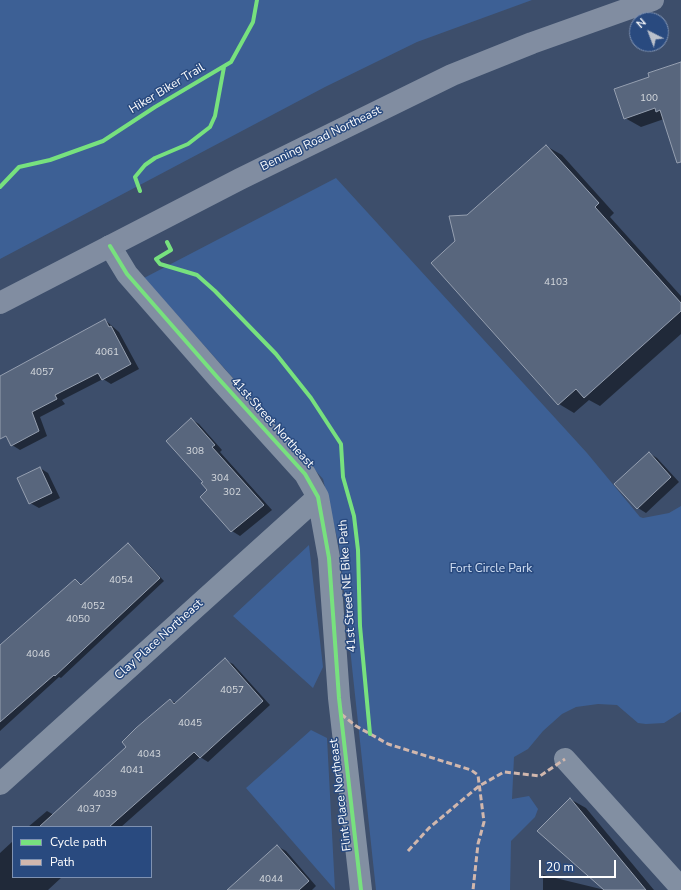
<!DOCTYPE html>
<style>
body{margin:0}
#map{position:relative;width:681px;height:890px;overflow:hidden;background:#3d4e6b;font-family:"Nunito Sans",sans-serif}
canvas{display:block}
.legend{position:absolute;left:12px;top:826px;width:140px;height:52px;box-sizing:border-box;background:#294a7f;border:1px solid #7f92b2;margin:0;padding:5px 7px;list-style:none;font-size:12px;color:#fff}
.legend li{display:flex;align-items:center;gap:8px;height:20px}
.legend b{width:20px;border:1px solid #7f92b2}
.north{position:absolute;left:629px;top:12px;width:40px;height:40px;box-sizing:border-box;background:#294a7f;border:1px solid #7f92b2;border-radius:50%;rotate:318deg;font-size:11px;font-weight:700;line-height:16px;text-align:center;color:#fff}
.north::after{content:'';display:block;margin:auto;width:14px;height:18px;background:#bbc1cb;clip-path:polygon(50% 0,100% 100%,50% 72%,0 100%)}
.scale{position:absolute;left:539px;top:860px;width:77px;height:18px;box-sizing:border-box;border:2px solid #fff;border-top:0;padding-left:5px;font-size:12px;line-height:14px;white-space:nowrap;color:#fff;-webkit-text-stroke:3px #294a7f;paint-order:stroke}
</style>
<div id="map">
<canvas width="681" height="890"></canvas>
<ul class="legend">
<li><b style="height:5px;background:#77e17e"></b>Cycle path</li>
<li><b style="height:5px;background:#d1b7ad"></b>Path</li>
</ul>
<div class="north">N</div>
<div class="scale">20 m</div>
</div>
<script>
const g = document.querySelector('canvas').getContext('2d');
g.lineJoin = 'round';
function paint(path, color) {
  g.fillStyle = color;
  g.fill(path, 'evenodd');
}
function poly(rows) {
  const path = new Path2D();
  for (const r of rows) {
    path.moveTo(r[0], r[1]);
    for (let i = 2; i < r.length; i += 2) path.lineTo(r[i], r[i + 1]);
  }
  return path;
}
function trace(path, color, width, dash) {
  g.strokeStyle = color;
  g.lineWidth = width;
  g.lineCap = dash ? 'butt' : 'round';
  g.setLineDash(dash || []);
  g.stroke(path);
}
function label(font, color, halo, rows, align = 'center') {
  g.font = font + ' "Nunito Sans",sans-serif';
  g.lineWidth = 3;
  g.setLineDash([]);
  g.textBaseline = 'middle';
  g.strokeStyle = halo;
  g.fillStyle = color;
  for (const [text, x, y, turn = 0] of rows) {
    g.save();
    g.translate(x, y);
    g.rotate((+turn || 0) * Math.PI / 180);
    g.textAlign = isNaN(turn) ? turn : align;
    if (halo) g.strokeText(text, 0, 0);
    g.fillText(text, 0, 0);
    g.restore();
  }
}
paint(poly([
 [0,0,532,0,417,42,325,87,0,259],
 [336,178,587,453,640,517,643,518,669,513,681,506,681,712,664,723,646,724,638,723,617,705,598,704,576,707,562,714,543,731,528,749,514,757,512,799,529,796,538,809,535,817,511,841,510,890,376,890,339,546,323,479,144,278],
 [309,545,323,667,313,688,233,616],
 [311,730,327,738,335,890,246,788]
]), '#3d6095');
paint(poly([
 [681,63,681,152,664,119,641,127,625,118,650,78],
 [546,146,562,155,614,213,610,217,681,296,681,334,600,406,589,400,574,413,559,404,456,242,467,216],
 [105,320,119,332,139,369,111,384,103,379,62,400,65,404,40,417,47,436,20,450,12,445,0,430,0,377],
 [191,419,199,424,222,450,220,452,272,510,240,536,232,531,204,482],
 [649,453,657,458,679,482,646,513,638,508],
 [40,468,48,473,60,498,39,508,30,503],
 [128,544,133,548,164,581,61,678,59,677,0,731,0,647,75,580,83,585],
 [225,660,233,664,270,705,208,762,200,757,121,827,28,827,47,811,54,815,128,747,170,700,176,703],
 [570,799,586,808,654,890,606,890],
 [13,841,13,877,62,877,48,890,0,890,0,853],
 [277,846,286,851,316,886,312,890,228,890],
 [543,875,605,890,543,890]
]), '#0007');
const building = poly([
 [681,62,681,162,677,163,660,110,656,112,655,108,624,119,614,89,649,77,648,73,681,62],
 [546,145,599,203,595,207,681,303,681,311,584,398,576,389,558,405,431,263,455,241,449,216,467,215,546,145],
 [105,319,109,327,111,326,131,364,102,380,98,373,55,395,57,399,32,412,39,431,11,446,6,436,0,439,0,376,105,319],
 [191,418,215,445,212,447,264,505,231,532,200,497,207,490,201,483,203,482,166,441,191,418],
 [649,452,671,477,637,509,614,484,649,452],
 [40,467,52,493,29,504,17,478,40,467],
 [128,543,160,578,55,676,54,675,0,722,0,645,75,579,81,585,128,543],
 [225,658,263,701,223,737,200,758,194,752,109,827,39,827,126,747,122,742,136,728,170,699,174,704,225,658],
 [570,798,646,890,604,890,537,831,570,798],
 [277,845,309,881,299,890,227,890,277,845]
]);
paint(building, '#58667d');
trace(building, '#959fb0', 1);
trace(poly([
 [110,246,127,274,218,378,305,474,318,497,329,558,339,698,361,890],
 [565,759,681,888],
 [0,784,318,497]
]), '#828fa2', 22);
trace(poly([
 [0,303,240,179,452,75,532,43,653,0]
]), '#818da1', 22);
trace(poly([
 [341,714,356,726,388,744,471,770,478,775,484,822,478,844,473,890],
 [408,851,429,828,479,786,504,772,540,776,565,759]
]), '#d1b7ad', 3, [6, 3]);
trace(poly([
 [0,187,19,167,50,160,103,141,155,107,231,62,253,22,257,0],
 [140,191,135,177,145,165,155,158,188,144,210,127,215,116,224,67],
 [167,242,171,250,156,259,160,264,197,275,215,291,276,354,311,398,341,444,343,477,354,516,358,550,360,626,370,734],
 [110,246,127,274,218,378,305,474,318,497,329,558,339,698,361,890]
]), '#77e17e', 4);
label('10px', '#d5d9de', null, [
 ["100",649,99],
 ["4103",556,283],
 ["4061",107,353],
 ["4057",42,373],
 ["308",195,452],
 ["304",220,479],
 ["302",232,493],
 ["4054",121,581],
 ["4052",93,607],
 ["4050",78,620],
 ["4046",38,655],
 ["4057",232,691],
 ["4045",190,724],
 ["4043",149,755],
 ["4041",132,771],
 ["4039",105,795],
 ["4037",89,810],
 ["4044",271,880]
]);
label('12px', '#fff', '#294a7f', [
 ["Hiker Biker Trail",167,89,-31],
 ["Benning Road Northeast",321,139,-26],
 ["41st Street Northeast",272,423,48],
 ["41st Street NE Bike Path",348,586,-94],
 ["Clay Place Northeast",159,640,-42],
 ["Flint Place Northeast",341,795,-97]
]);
label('12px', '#d2e0f4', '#294a7f', [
 ["Fort Circle Park",491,569]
]);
</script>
